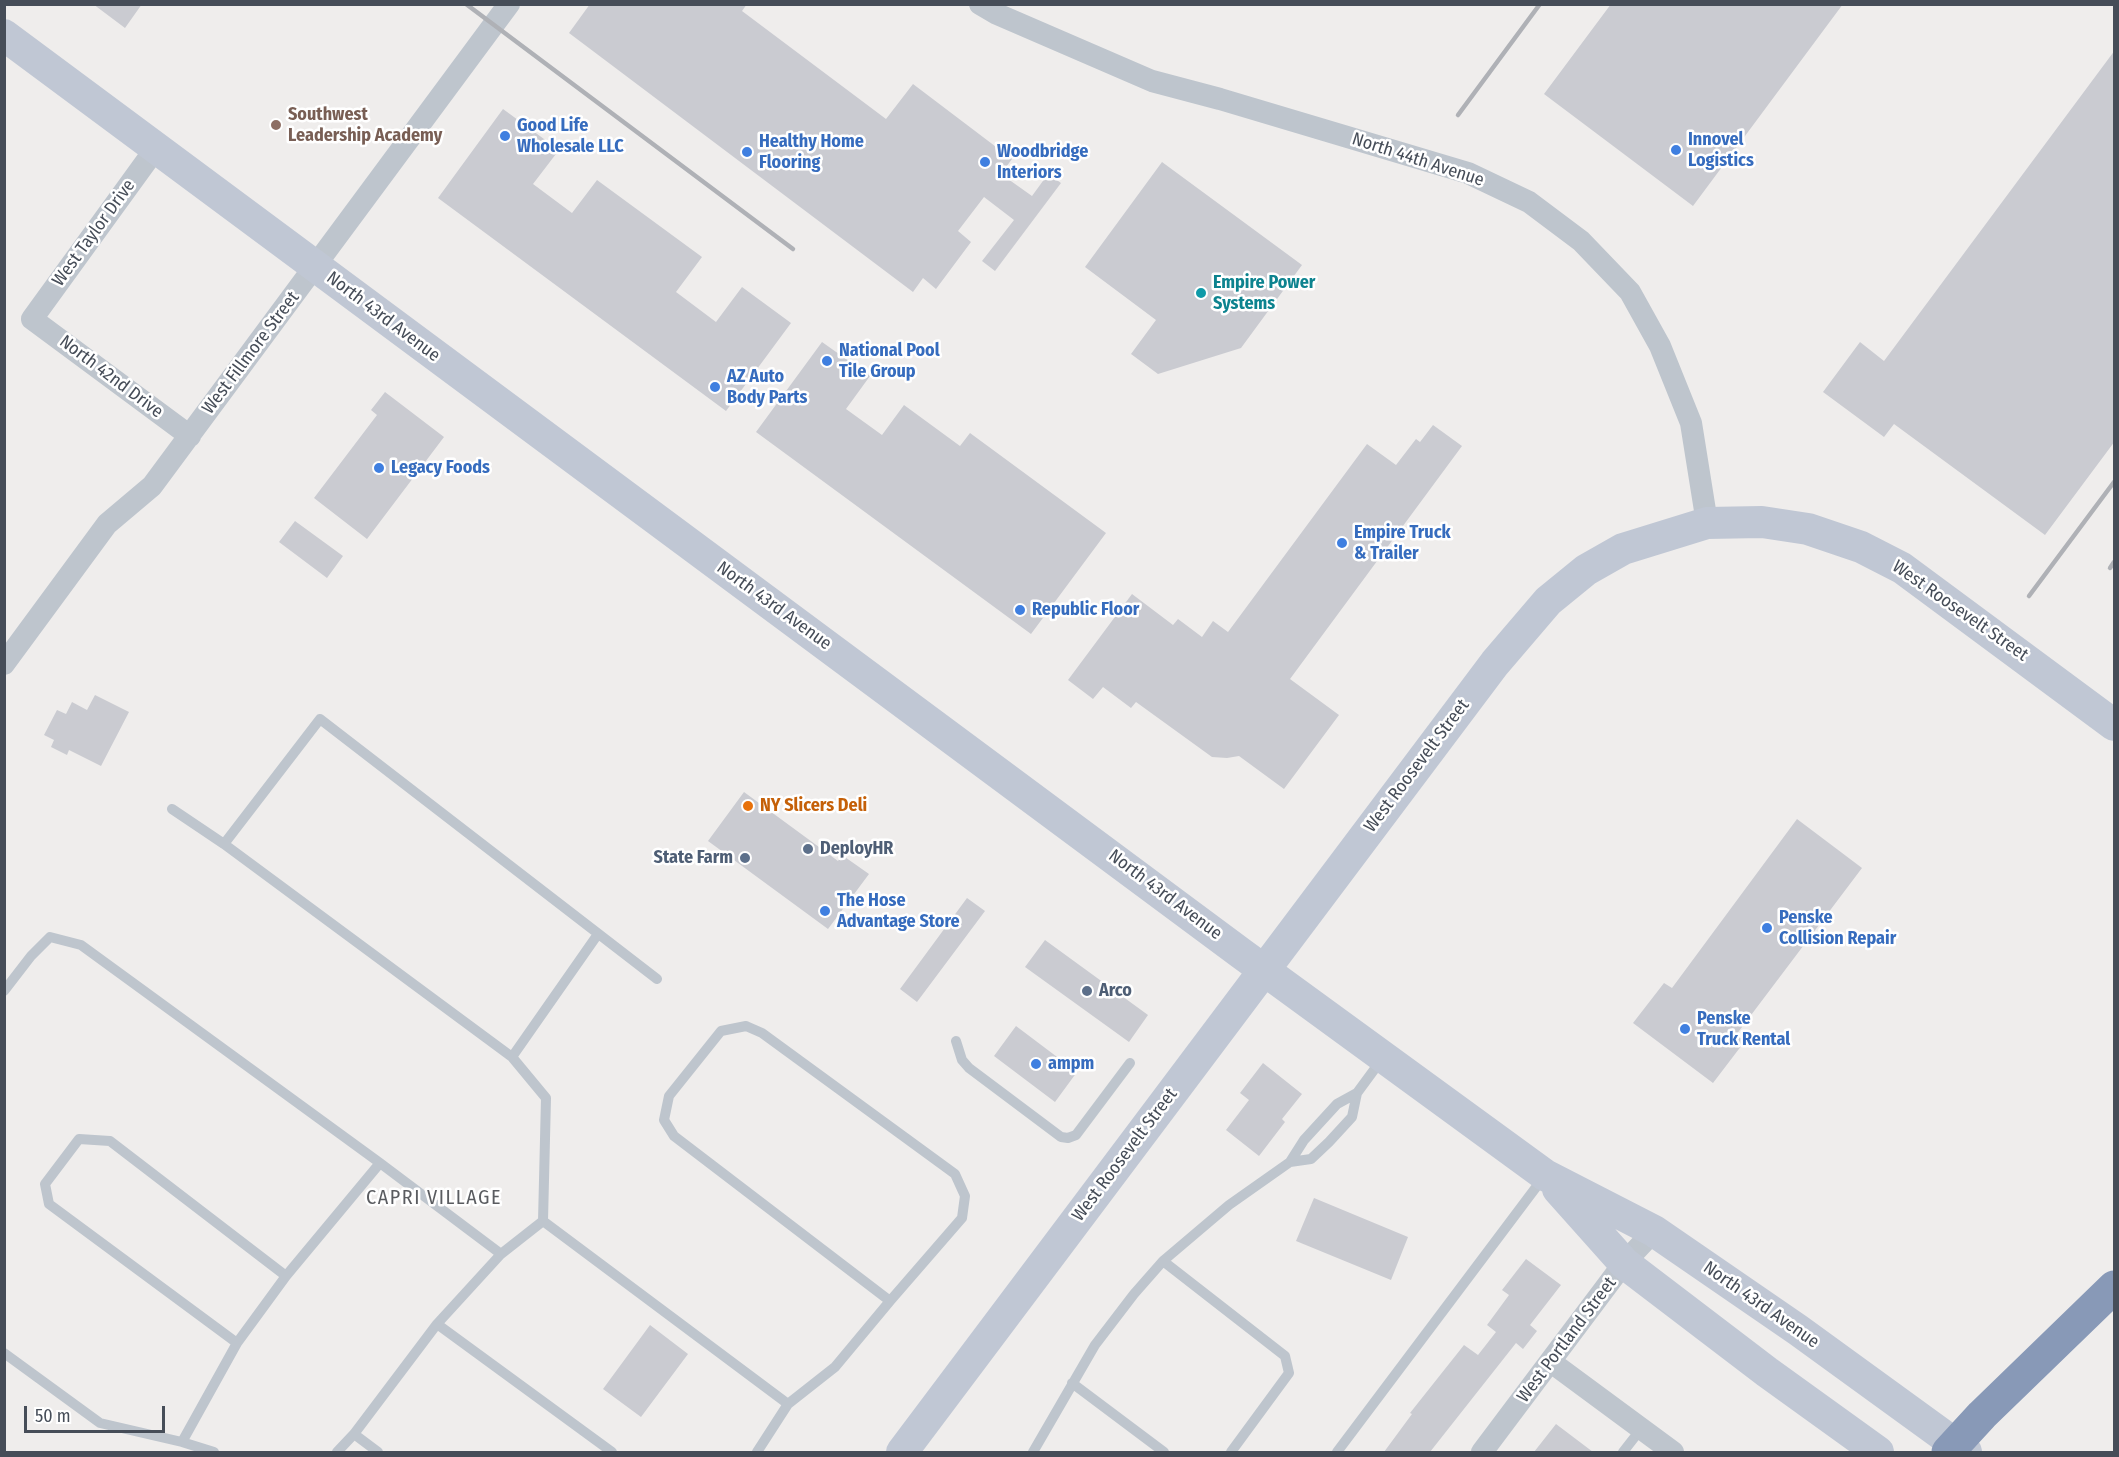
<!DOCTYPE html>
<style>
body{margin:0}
#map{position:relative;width:2119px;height:1457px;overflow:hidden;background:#efedec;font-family:"Fira Sans Condensed",sans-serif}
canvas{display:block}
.frame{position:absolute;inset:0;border:6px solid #464d58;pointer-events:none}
.scale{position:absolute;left:24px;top:1406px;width:141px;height:27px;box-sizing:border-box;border:3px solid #464d58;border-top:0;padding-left:8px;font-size:18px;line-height:21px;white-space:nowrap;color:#464d58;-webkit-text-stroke:4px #fff;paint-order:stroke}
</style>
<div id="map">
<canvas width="2119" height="1457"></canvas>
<div class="frame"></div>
<div class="scale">50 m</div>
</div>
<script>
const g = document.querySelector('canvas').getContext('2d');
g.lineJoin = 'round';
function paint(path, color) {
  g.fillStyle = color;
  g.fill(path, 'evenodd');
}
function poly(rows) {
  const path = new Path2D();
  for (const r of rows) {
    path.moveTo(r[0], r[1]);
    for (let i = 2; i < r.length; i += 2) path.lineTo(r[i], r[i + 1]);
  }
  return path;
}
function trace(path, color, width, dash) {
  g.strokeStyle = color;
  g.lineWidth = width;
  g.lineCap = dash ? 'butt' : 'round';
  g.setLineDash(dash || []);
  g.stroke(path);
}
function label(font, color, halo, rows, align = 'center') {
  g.font = font + ' "Fira Sans Condensed",sans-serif';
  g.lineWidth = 5;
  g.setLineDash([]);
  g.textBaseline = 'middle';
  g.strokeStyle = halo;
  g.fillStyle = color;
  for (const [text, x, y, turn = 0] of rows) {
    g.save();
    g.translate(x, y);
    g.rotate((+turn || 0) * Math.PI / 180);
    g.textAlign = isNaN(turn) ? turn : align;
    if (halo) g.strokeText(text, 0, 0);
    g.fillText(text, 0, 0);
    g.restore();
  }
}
paint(poly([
 [93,4,142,4,125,28],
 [590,4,747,4,742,11,886,119,913,84,1012,159,1001,174,1032,196,1048,174,1061,183,995,271,982,261,1014,220,984,197,958,231,971,242,936,289,923,278,913,292,569,33],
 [1611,4,1843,4,1693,206,1544,94],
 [2115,50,2115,441,2045,535,1894,424,1884,437,1823,392,1860,342,1884,361],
 [503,109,559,150,533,184,572,213,597,180,702,257,676,292,716,322,742,287,791,323,726,411,438,198],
 [1162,162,1302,265,1241,348,1158,374,1131,354,1156,320,1085,267],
 [822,342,870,376,846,409,882,435,904,405,960,446,970,433,1106,533,1031,634,756,432],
 [385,392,444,437,367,539,314,498,377,415,371,410],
 [1433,425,1462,446,1290,679,1339,715,1284,789,1239,756,1227,758,1212,757,1136,702,1131,708,1103,687,1093,699,1068,680,1132,594,1173,625,1178,619,1202,637,1213,621,1228,632,1367,444,1396,465,1416,439,1420,442],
 [295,521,343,556,327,578,279,542],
 [95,695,129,712,101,766,69,750,67,755,51,747,54,740,44,735,57,710,66,714,72,702,87,710],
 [744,792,838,861,842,855,869,874,828,929,708,841],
 [1797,819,1862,868,1736,1035,1745,1041,1713,1083,1633,1023,1664,983,1672,988],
 [967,898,985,911,917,1002,900,989],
 [1045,940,1148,1015,1129,1042,1025,967],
 [1016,1026,1077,1072,1055,1102,994,1056],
 [1263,1063,1302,1094,1282,1119,1285,1122,1259,1156,1226,1130,1249,1100,1240,1093],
 [1314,1198,1408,1237,1391,1280,1296,1241],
 [1526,1259,1561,1285,1530,1325,1537,1331,1523,1349,1516,1343,1430,1452,1384,1452,1412,1414,1410,1413,1464,1345,1478,1355,1496,1332,1487,1325,1509,1295,1502,1290],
 [650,1325,688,1354,641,1417,603,1389],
 [1556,1424,1593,1452,1534,1452]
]), '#cacbd1');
trace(poly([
 [172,809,224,844,512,1057,546,1098,543,1221,788,1404],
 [224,844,320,719,657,979],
 [4,991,31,956,50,937,81,945,380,1163,501,1254],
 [746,1026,762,1033,955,1174,965,1196,962,1218,890,1301,674,1136,664,1120,669,1096,721,1031,746,1026],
 [956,1041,962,1060,969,1068,1061,1137,1068,1138,1076,1135,1130,1063],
 [512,1057,598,934],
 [1290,1162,1311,1159,1329,1142,1352,1117,1357,1093],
 [1163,1261,1285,1356,1289,1373,1231,1452],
 [437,1324,612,1452],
 [237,1343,49,1204,45,1184,79,1139,110,1141,286,1276],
 [4,1353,100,1423,182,1442,214,1452],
 [1072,1383,1164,1452],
 [354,1434,378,1452],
 [182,1442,237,1343,286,1276,380,1163],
 [337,1452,354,1434,437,1324,501,1254,543,1221],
 [757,1452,788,1404,835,1367,890,1301],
 [1033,1452,1095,1345,1134,1294,1163,1261,1229,1205,1290,1162,1304,1140,1337,1104,1357,1093,1382,1059],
 [1337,1452,1543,1178],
 [1623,1452,1641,1429]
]), '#bec5cd', 10);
trace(poly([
 [980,4,997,14,1152,81,1220,99,1468,173,1529,202,1581,241,1630,292,1660,346,1691,423,1707,523],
 [156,148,32,319,190,436],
 [4,664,107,524,152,486,509,4],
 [1551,1362,1673,1452],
 [1482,1452,1624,1263,1654,1231]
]), '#bec5cd', 22);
trace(poly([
 [4,35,1242,954,1545,1175,1654,1231,1798,1330,1966,1452],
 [1558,1189,1624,1263,1767,1372,1878,1452],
 [902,1452,1495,663,1548,601,1586,570,1623,549,1707,523,1762,522,1808,529,1861,547,1902,568,2114,725]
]), '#c0c7d4', 32);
trace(poly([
 [1948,1452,1982,1415,2114,1287]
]), '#8899b7', 33);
trace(poly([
 [466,4,793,249],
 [1458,115,1540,4],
 [2110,568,2114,562],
 [2029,596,2114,482]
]), '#afb1b6', 4.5);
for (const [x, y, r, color] of [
 [276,125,6,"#8d6e63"],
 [505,136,6,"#3f7fe0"],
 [1676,150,6,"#3f7fe0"],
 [747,152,6,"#3f7fe0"],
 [985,162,6,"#3f7fe0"],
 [1201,293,6,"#0f9aa8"],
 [827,361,6,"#3f7fe0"],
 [715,387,6,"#3f7fe0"],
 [379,468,6,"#3f7fe0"],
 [1342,543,6,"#3f7fe0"],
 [1020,610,6,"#3f7fe0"],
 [748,806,6,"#e8710a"],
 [808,849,6,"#5c6f8a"],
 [745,858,6,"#5c6f8a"],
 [825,911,6,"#3f7fe0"],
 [1767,928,6,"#3f7fe0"],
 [1087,991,6,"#5c6f8a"],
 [1685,1029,6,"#3f7fe0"],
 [1036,1064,6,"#3f7fe0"]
]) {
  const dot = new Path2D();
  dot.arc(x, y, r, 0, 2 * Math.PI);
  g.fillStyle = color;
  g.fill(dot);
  trace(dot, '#fff', 2);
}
label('bold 18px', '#785e54', '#fff', [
 ["Southwest",288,115],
 ["Leadership Academy",288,136]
], 'left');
label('bold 18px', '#366cbe', '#fff', [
 ["Good Life",517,126],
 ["Wholesale LLC",517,147],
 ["Innovel",1688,140],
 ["Logistics",1688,161],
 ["Healthy Home",759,142],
 ["Flooring",759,163],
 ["Woodbridge",997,152],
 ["Interiors",997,173],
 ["National Pool",839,351],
 ["Tile Group",839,372],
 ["AZ Auto",727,377],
 ["Body Parts",727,398],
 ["Legacy Foods",391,468],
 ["Empire Truck",1354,533],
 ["& Trailer",1354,554],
 ["Republic Floor",1032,610],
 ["The Hose",837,901],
 ["Advantage Store",837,922],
 ["Penske",1779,918],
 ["Collision Repair",1779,939],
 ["Penske",1697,1019],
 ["Truck Rental",1697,1040],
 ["ampm",1048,1064]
], 'left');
label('18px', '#464d58', '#fff', [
 ["North 44th Avenue",1418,160,18],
 ["West Taylor Drive",94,233,-54],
 ["North 43rd Avenue",383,317,37],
 ["West Fillmore Street",251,353,-53],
 ["North 42nd Drive",111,377,37],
 ["North 43rd Avenue",774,606,36],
 ["West Roosevelt Street",1960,611,35],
 ["West Roosevelt Street",1417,766,-53],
 ["North 43rd Avenue",1165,895,37],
 ["West Roosevelt Street",1125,1155,-53],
 ["North 43rd Avenue",1761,1305,35],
 ["West Portland Street",1567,1340,-53]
]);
label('bold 18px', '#0d838f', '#fff', [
 ["Empire Power",1213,283],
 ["Systems",1213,304]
], 'left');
label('bold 18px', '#c56008', '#fff', [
 ["NY Slicers Deli",760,806]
], 'left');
label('bold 18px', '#4e5e75', '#fff', [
 ["DeployHR",820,849],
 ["State Farm",733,858,"right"],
 ["Arco",1099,991]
], 'left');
g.letterSpacing = '1.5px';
label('20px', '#5a5c60', '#fff', [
 ["CAPRI VILLAGE",434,1198]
]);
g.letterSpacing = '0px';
</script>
